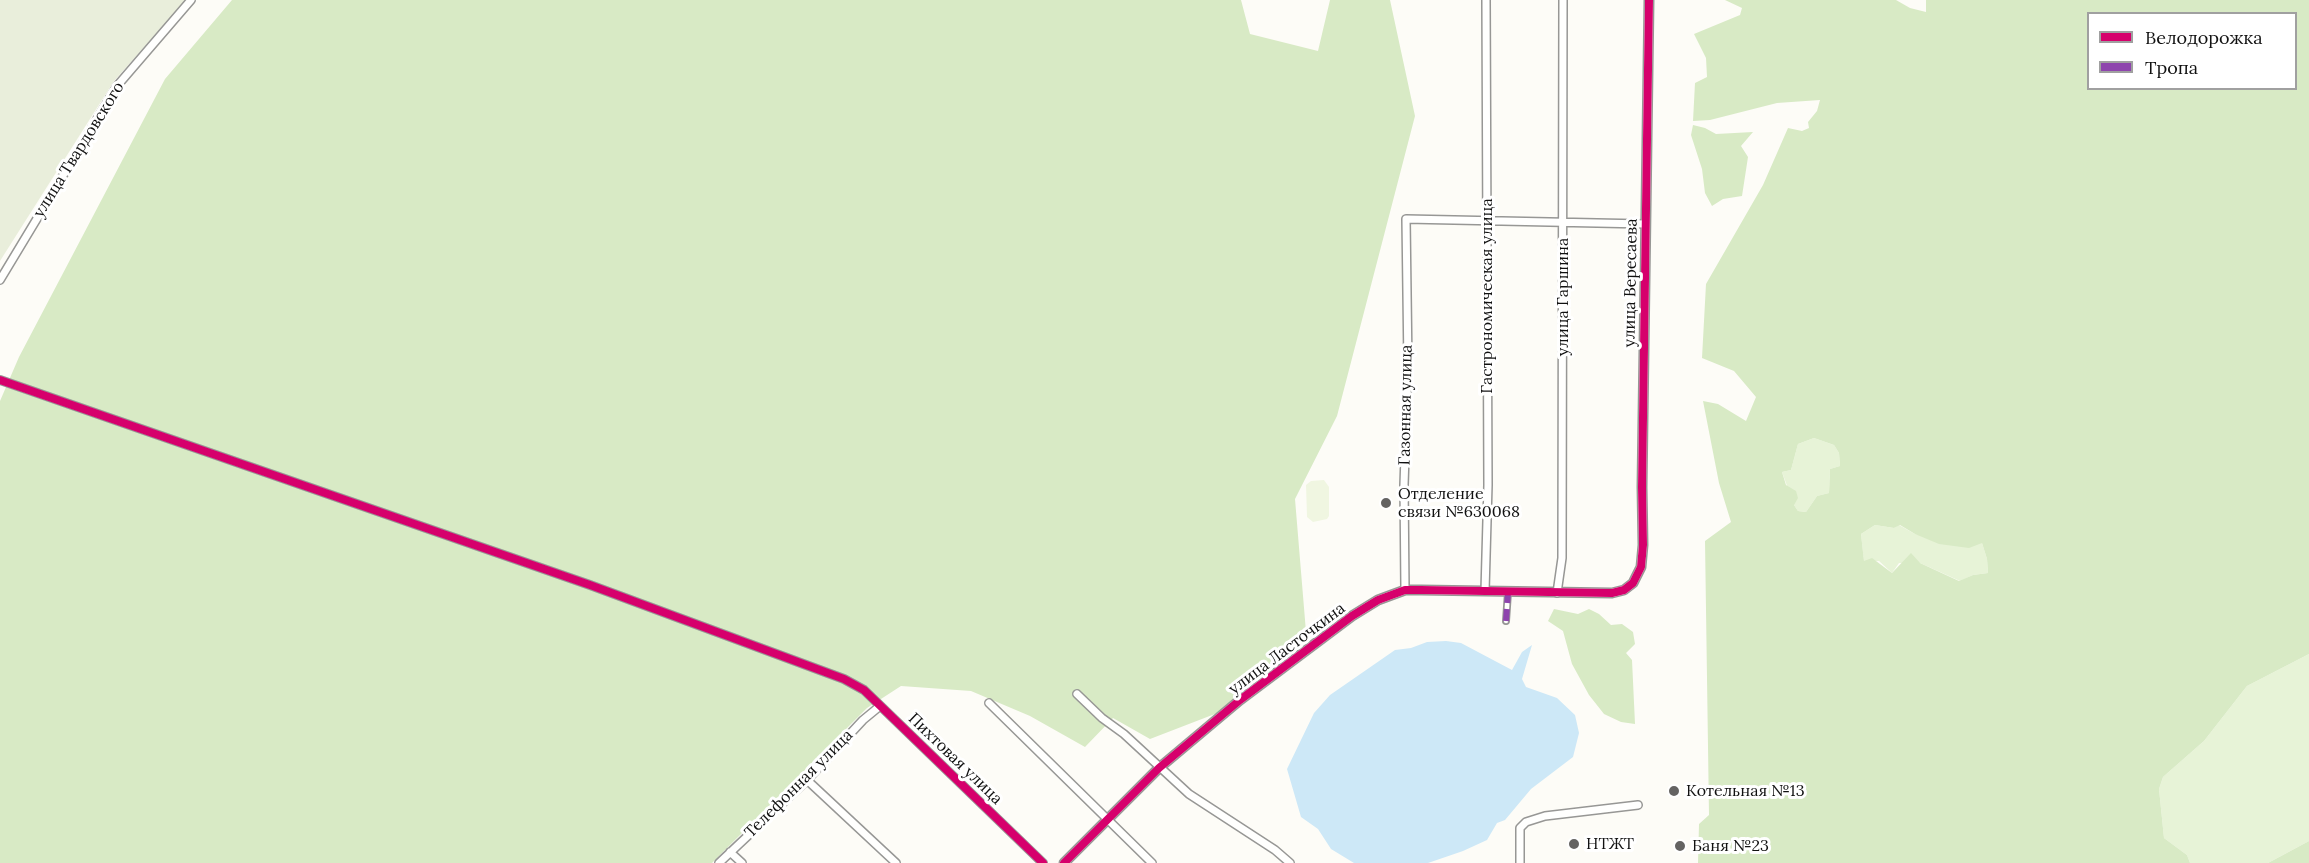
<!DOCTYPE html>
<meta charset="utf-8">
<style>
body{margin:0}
#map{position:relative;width:2309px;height:863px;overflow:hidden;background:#fdfcf7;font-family:Lora,serif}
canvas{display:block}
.legend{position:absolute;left:2087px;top:12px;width:210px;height:78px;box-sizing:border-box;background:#fff;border:2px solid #a0a0a0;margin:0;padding:8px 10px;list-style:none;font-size:18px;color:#111}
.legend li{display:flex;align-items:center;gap:12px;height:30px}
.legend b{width:30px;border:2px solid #a0a0a0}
</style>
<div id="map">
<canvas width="2309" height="863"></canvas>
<ul class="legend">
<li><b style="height:8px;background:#d6006c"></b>Велодорожка</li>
<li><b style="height:8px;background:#8e44ad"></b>Тропа</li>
</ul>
</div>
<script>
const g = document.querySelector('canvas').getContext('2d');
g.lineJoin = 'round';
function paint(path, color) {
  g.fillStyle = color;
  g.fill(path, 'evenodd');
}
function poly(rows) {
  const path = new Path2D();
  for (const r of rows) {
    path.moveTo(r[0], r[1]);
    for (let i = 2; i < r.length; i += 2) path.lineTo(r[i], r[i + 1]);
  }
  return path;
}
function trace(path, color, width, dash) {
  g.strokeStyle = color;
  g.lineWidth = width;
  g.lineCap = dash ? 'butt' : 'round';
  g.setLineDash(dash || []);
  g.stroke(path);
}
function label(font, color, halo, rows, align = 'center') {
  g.font = font + ' Lora,serif';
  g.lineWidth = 6;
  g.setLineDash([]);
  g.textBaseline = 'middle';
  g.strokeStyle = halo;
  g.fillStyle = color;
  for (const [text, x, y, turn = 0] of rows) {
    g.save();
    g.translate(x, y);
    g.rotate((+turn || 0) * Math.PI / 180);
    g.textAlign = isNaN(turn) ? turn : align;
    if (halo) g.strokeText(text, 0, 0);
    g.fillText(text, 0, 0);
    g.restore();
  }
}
paint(poly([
 [1814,438,1834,445,1839,453,1840,466,1830,469,1829,493,1817,496,1806,512,1798,511,1794,505,1782,472,1791,470,1798,444],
 [1875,525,1894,528,1899,525,1915,534,1982,543,1987,559,1988,573,1973,575,1960,581,1920,563,1899,563,1892,573,1879,561,1864,562,1861,534],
 [2309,654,2309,841,2268,863,2190,863,2187,855,2164,838,2159,789,2163,777,2204,741,2247,686]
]), '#e7f3d7');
paint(poly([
 [232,0,1241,0,1250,34,1318,51,1330,0,1390,0,1415,116,1337,416,1295,499,1306,632,1220,712,1150,739,1113,718,1085,747,1030,716,971,691,901,686,867,708,712,863,0,863,0,401,19,357,165,79],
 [1725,0,1896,0,1910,8,1926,12,1926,0,2309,0,2309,654,2247,686,2204,741,2163,777,2159,789,2164,838,2187,855,2190,863,1698,863,1699,824,1709,815,1705,541,1731,522,1719,483,1703,401,1718,404,1746,421,1756,397,1734,371,1702,358,1706,284,1763,185,1788,128,1802,131,1809,128,1808,122,1817,111,1820,100,1777,103,1710,120,1693,121,1695,83,1707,77,1706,58,1694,34,1740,15,1742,8],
 [2088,14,2296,14,2296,88,2088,88],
 [1814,438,1834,445,1839,453,1840,466,1830,469,1829,493,1817,496,1806,512,1798,511,1794,505,1798,498,1796,491,1786,485,1782,472,1791,470,1798,444],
 [1875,525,1894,528,1900,525,1915,534,1939,544,1969,548,1982,543,1987,559,1988,573,1973,575,1959,581,1920,563,1911,553,1892,573,1872,558,1864,561,1861,534],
 [1693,125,1705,128,1716,134,1753,132,1741,146,1748,157,1742,196,1723,199,1712,206,1705,193,1702,169,1691,135],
 [1554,609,1578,614,1589,609,1599,614,1611,625,1622,624,1633,632,1635,644,1626,653,1632,660,1635,724,1621,722,1604,714,1589,695,1572,664,1563,631,1548,621],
 [2309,841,2309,863,2268,863]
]), '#d8eac5');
paint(poly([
 [0,0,186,0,114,81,0,261]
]), '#e9eedb');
paint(poly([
 [1324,480,1329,487,1329,516,1327,519,1313,522,1307,517,1306,485,1311,481]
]), '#f0f6e1');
paint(poly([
 [1446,641,1461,643,1512,670,1522,652,1532,645,1522,679,1526,687,1557,698,1575,715,1579,733,1573,757,1531,789,1505,820,1497,823,1487,840,1463,851,1428,863,1354,863,1331,849,1318,829,1301,817,1287,769,1314,713,1330,695,1395,650,1411,648,1427,642]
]), '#cde8f7');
const pedestrian = poly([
 [1506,621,1508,592]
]);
const minor = poly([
 [0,280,117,86,191,0],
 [0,380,590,585,844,679,864,690,1043,863],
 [1405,590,1404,485,1408,367,1406,219,1645,224],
 [1485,591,1488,485,1486,0],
 [1557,593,1562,558,1563,0],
 [1077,694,1102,718,1124,734,1189,794,1275,850,1290,863],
 [989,703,1152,863],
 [807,780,896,863],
 [730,852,742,863],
 [719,863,807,780,863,720,880,706],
 [1520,863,1520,828,1526,822,1545,816,1638,805]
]);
const tertiary = poly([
 [1064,863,1159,768,1240,700,1352,616,1378,600,1405,590,1421,590,1612,593,1624,590,1633,583,1641,567,1643,545,1642,487,1649,0]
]);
trace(pedestrian, '#979795', 8);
trace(minor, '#979795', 10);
trace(tertiary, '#979795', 11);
trace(pedestrian, '#fffffe', 4.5);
trace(minor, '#fffffe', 7);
trace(tertiary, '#fffffe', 8);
trace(poly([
 [1506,621,1508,592]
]), '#8e44ad', 6, [12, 6]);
trace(poly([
 [0,380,590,585,844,679,864,690,1043,863],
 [1064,863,1159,768,1240,700,1352,616,1378,600,1405,590,1421,590,1612,593,1624,590,1633,583,1641,567,1643,545,1642,487,1649,0]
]), '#d6006c', 8);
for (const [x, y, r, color] of [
 [1386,503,6,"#646362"],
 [1674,791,6,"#646362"],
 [1574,844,6,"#646362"],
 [1680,846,6,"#646362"]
]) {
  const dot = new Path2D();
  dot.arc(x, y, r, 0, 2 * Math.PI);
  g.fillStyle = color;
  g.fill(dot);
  trace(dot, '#fff', 2);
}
label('16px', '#111', '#fff', [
 ["улица Твардовского",79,150,-58],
 ["улица Вересаева",1631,283,-89],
 ["Гастрономическая улица",1487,296,-90],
 ["улица Гаршина",1563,297,-90],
 ["Газонная улица",1406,405,-89],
 ["улица Ласточкина",1287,649,-37],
 ["Пихтовая улица",955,759,44],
 ["Телефонная улица",799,784,-45]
]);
label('16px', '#111', '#fff', [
 ["Отделение",1398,494],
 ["связи №630068",1398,512],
 ["Котельная №13",1686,791],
 ["НТЖТ",1586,844],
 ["Баня №23",1692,846]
], 'left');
</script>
